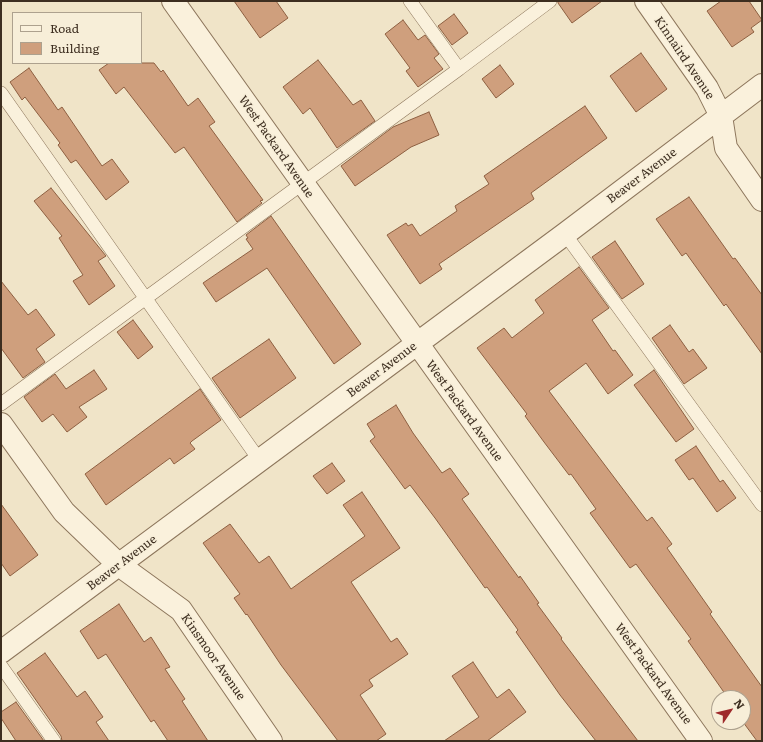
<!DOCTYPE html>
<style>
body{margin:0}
#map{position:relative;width:763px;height:742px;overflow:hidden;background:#f0e4c8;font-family:Literata,serif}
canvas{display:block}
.frame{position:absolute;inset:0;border:2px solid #3d2e20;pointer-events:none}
.legend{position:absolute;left:12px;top:12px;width:130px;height:52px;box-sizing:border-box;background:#f7eed8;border:1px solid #ada18e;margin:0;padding:5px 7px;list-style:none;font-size:12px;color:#3d2e20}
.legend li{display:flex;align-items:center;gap:8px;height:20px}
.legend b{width:20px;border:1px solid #ada18e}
.north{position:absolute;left:711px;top:690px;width:40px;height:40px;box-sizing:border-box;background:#f7eed8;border:1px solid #ada18e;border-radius:50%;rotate:55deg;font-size:11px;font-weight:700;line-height:16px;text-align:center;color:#3d2e20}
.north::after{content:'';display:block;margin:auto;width:14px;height:18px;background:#9e2a2b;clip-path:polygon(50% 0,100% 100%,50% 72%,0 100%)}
</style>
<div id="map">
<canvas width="763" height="742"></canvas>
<div class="frame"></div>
<ul class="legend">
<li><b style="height:5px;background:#faf1dc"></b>Road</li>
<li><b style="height:11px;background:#cf9f7d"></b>Building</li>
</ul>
<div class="north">N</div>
</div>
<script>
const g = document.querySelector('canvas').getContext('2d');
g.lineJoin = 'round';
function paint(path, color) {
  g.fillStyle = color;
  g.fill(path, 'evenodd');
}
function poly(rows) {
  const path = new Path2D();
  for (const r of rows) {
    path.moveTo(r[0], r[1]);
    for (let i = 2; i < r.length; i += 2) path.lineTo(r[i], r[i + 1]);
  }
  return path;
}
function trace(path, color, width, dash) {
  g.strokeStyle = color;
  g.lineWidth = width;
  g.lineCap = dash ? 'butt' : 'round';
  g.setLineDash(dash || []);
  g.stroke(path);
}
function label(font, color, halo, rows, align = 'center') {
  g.font = font + ' Literata,serif';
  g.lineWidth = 3;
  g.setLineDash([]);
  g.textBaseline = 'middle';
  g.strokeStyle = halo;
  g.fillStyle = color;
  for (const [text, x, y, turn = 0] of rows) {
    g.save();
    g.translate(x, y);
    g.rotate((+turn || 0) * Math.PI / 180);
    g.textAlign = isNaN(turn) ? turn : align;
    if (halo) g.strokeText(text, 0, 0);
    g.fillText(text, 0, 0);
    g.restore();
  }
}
const building = poly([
 [234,1,276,1,288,18,260,38,234,1],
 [558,1,602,1,572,23,558,3,558,1],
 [721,1,749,1,762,20,751,28,754,32,732,47,707,11,721,1],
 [454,14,468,33,452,45,438,26,454,14],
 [403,20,418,40,425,35,439,54,434,58,443,69,418,87,406,71,410,68,385,34,403,20],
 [641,53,667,89,636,112,610,76,641,53],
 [318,60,353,105,361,100,375,121,337,148,310,108,303,114,283,87,318,60],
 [109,63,154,63,161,72,163,70,188,106,198,98,215,122,209,126,263,200,260,201,262,203,237,222,184,147,175,153,124,87,116,94,99,70,109,63],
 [500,65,514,84,496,98,482,79,500,65],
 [29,68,58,110,62,107,102,166,112,159,129,182,106,200,76,160,71,163,58,145,60,143,25,97,22,100,10,82,29,68],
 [585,106,607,138,531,193,534,199,439,264,442,269,420,284,387,235,406,223,408,226,412,224,420,236,457,211,455,206,489,184,484,176,585,106],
 [429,112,439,135,411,147,355,186,341,166,393,127,429,112],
 [51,188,106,256,98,261,115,286,89,305,73,281,83,275,59,238,62,236,34,201,51,188],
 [689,197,733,259,735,258,762,295,762,354,726,304,724,306,686,253,682,256,656,219,689,197],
 [271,216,361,344,334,364,267,268,216,302,203,283,253,249,246,239,248,238,246,235,271,216],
 [615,241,644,284,622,299,592,257,615,241],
 [579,267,609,308,592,320,613,351,615,350,633,375,608,394,586,363,549,391,647,521,652,517,672,544,667,548,712,612,710,614,762,687,762,741,757,741,743,722,743,698,728,698,688,641,691,639,636,564,630,568,590,513,596,509,571,474,569,475,544,442,525,416,527,414,477,348,504,328,512,338,544,313,535,300,579,267],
 [1,281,28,315,36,309,55,335,36,349,45,362,23,378,1,348,1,281],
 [133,320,153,347,138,359,117,332,133,320],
 [670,325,689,352,693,349,707,368,684,384,652,338,670,325],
 [269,339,296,378,240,418,212,378,269,339],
 [94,370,107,389,79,407,87,417,67,432,53,414,42,422,24,397,55,374,66,389,94,370],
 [654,370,694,429,676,442,634,385,654,370],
 [200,389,221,420,192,441,190,443,195,449,174,464,170,458,106,505,85,474,200,389],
 [396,405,413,433,442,473,450,468,469,494,462,499,519,578,520,576,539,603,537,604,562,638,561,639,638,741,596,741,560,695,516,632,518,630,487,587,485,588,435,518,410,485,405,489,370,441,375,437,367,424,396,405],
 [696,446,720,482,723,480,736,498,717,512,693,478,689,480,675,460,696,446],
 [332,463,345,481,327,494,313,476,332,463],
 [362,492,400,548,351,582,391,642,397,638,408,654,369,680,373,686,360,695,386,734,376,741,338,741,281,665,247,614,246,615,234,598,240,594,203,543,230,524,259,563,269,556,291,589,365,536,343,505,362,492],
 [1,504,38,555,10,576,1,563,1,504],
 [119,604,144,642,151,637,170,667,165,669,185,699,182,701,208,741,168,741,154,720,151,722,106,654,98,659,80,631,119,604],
 [45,653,77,697,85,691,103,717,96,722,109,741,62,741,61,736,17,673,45,653],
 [473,662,497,698,509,689,526,712,487,741,444,741,479,717,452,676,473,662],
 [16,702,44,741,16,741,1,718,1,712,16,702]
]);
paint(building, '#cf9f7d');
trace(building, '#8d5f41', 1);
const service = poly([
 [410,1,459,69,550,1],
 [1,93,260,461],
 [565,234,762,505],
 [1,404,459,69],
 [1,666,54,741]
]);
const minor = poly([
 [173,1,701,741],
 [646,1,707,88,721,116,726,148,762,200],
 [1,424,64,512,119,565,181,610,271,741],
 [1,652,565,234,762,85]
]);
trace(service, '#8d765c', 14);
trace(minor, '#8d765c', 24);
trace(service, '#faf1dc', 13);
trace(minor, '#faf1dc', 22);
label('12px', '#3d2e20', '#f7eed8', [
 ["Kinnaird Avenue",684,58,56],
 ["West Packard Avenue",276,147,55],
 ["Beaver Avenue",642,176,-37],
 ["Beaver Avenue",382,370,-37],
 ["West Packard Avenue",464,411,54],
 ["Beaver Avenue",122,563,-37],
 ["Kinsmoor Avenue",213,657,55],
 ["West Packard Avenue",653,674,54]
]);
</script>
